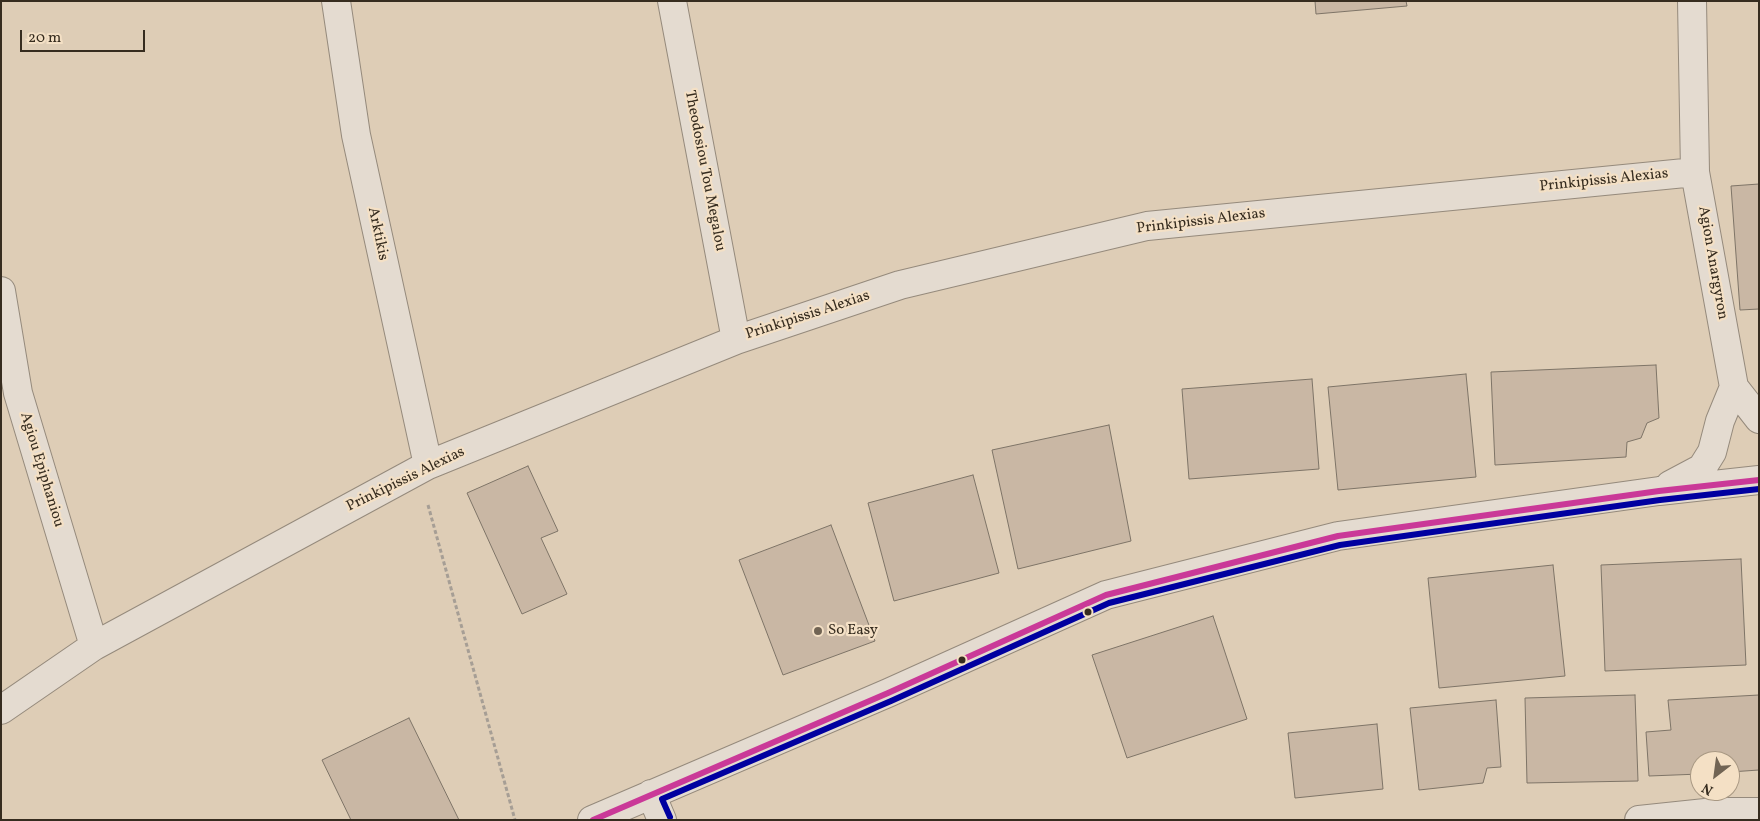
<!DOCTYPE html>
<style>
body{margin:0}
#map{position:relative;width:1760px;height:821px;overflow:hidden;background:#decdb6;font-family:Vollkorn,serif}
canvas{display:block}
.frame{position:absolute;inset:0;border:2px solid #362c1f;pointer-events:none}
.north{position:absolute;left:1690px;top:751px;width:50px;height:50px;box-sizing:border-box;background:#f4e0c5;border:1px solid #a89883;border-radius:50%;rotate:210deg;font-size:14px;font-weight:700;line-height:20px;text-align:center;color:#362c1f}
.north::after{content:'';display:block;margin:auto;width:18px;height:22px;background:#716454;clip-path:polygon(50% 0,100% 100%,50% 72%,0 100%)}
.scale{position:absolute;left:20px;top:30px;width:125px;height:22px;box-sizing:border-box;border:2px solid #362c1f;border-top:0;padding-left:6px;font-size:15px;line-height:18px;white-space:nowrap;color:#362c1f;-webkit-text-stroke:4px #f4e0c5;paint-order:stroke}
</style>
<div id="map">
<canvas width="1760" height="821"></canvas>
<div class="frame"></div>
<div class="north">N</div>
<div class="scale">20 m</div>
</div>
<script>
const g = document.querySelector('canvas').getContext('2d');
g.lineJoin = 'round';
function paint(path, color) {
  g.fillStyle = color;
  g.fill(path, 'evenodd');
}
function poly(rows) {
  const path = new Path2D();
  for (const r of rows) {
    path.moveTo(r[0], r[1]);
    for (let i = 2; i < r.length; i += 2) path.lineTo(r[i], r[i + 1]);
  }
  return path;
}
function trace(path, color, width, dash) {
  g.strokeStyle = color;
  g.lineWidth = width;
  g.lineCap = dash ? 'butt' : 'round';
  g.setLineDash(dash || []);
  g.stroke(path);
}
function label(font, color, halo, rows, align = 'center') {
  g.font = font + ' Vollkorn,serif';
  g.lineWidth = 4.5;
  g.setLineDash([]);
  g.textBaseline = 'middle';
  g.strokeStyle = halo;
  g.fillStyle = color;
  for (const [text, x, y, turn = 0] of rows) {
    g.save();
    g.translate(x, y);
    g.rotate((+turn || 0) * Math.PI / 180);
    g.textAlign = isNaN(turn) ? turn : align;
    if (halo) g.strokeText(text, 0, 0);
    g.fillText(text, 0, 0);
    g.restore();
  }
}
const building = poly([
 [1315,1,1406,1,1407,6,1316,14,1315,1],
 [1759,184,1759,309,1740,310,1731,186,1759,184],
 [1656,365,1659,418,1647,423,1641,438,1627,442,1626,457,1495,465,1491,372,1656,365],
 [1466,374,1476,477,1338,490,1328,387,1466,374],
 [1312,379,1319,469,1189,479,1182,389,1312,379],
 [1109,425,1131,541,1018,569,992,450,1109,425],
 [528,466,558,531,541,538,567,594,522,614,467,493,528,466],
 [973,475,999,573,894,601,868,503,973,475],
 [831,525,875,641,783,675,739,560,831,525],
 [1741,559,1746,665,1605,671,1601,565,1741,559],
 [1553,565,1565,676,1439,688,1428,578,1553,565],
 [1213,616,1247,719,1127,758,1092,655,1213,616],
 [1635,695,1638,781,1527,783,1525,698,1635,695],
 [1759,695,1759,770,1730,772,1730,761,1700,761,1700,774,1649,776,1646,732,1671,730,1668,700,1759,695],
 [1496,700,1501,767,1487,768,1483,783,1419,790,1410,708,1496,700],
 [409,718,459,820,351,820,322,760,409,718],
 [1377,724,1383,789,1295,798,1288,733,1377,724]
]);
paint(building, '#c9b7a4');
trace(building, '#7e7467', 1);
const minor = poly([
 [336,1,356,135,428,465],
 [672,1,736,340],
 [1,291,18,393,94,646],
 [1734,387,1759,419],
 [1670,485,1702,468,1712,452,1720,421,1734,387,1695,172,1692,1],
 [1,710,94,646,428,465,736,340,900,285,1147,226,1695,172],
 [651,794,662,820],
 [592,820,888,693,1106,595,1338,536,1659,491,1759,480],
 [1639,820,1715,812,1759,812]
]);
trace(minor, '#958a7c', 30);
trace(poly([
 [428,505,515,820]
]), '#a69e95', 3, [4, 2.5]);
trace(minor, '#e4dbd0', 28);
trace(poly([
 [593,820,888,693,1106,595,1338,536,1659,491,1759,480]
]), '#ca3998', 6);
trace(poly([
 [670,817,662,799,891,701,1109,603,1340,545,1660,500,1759,489]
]), '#0000a0', 6);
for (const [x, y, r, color] of [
 [1088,612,4.5,"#362c1f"],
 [818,631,5,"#716454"],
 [962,660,4.5,"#362c1f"]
]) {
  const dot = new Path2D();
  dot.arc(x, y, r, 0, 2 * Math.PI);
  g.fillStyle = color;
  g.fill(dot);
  trace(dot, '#f4e0c5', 2);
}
label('15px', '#362c1f', '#f4e0c5', [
 ["Theodosiou Tou Megalou",704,171,79],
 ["Prinkipissis Alexias",1604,181,-6],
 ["Prinkipissis Alexias",1201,222,-7],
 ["Arktikis",377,234,78],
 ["Agion Anargyron",1712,263,80],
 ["Prinkipissis Alexias",808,316,-18],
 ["Agiou Epiphaniou",41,470,73],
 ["Prinkipissis Alexias",406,480,-26]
]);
label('15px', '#362c1f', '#f4e0c5', [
 ["So Easy",828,631]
], 'left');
</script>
